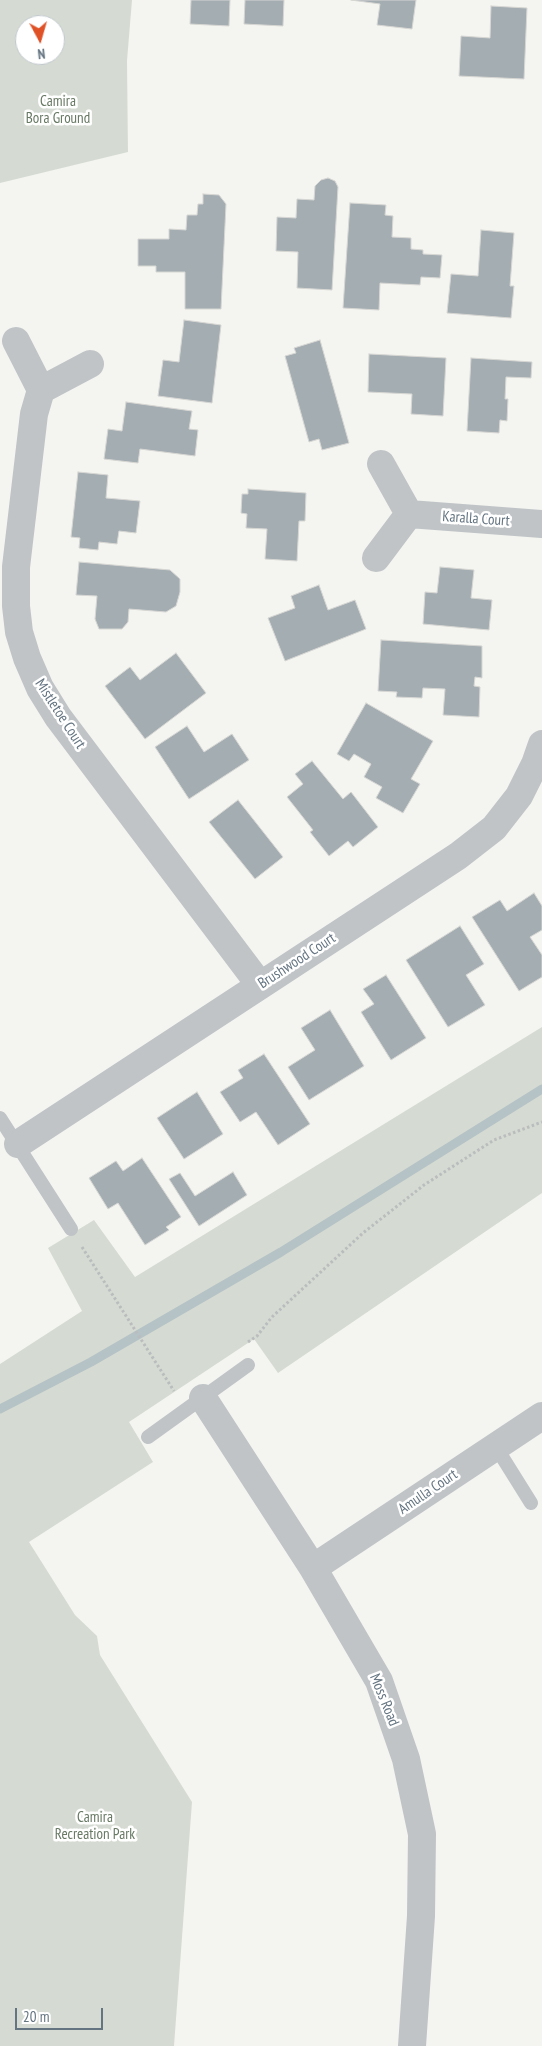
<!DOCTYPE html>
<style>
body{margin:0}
#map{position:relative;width:542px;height:2046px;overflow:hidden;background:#f4f5f1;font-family:"PT Sans Narrow",sans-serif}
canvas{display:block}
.north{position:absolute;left:15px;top:15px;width:50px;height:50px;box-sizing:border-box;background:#fff;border:1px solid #c1c7cd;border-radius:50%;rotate:174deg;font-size:14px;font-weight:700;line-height:20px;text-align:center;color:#647481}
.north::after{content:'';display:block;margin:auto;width:18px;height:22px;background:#df5126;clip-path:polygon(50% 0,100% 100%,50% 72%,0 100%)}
.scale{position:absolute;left:15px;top:2008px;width:88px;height:22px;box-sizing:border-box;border:2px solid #647481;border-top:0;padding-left:6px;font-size:15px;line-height:18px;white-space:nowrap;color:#647481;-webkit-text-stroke:4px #fff;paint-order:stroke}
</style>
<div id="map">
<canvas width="542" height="2046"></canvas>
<div class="north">N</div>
<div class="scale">20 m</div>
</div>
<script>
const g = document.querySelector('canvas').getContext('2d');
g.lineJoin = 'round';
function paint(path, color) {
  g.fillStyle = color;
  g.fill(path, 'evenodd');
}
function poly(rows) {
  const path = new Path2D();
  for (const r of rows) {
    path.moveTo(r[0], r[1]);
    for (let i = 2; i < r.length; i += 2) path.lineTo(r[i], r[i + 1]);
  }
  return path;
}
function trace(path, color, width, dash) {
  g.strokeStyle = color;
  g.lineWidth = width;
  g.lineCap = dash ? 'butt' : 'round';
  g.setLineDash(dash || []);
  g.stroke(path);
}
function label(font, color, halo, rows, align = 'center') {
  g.font = font + ' "PT Sans Narrow",sans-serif';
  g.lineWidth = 5;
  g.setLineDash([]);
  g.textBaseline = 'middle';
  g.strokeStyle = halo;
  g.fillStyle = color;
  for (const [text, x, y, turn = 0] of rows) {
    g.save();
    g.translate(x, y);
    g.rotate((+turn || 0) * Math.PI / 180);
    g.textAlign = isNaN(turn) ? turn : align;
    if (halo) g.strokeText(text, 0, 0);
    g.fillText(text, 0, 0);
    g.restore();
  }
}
paint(poly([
 [0,0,132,0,127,61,128,152,0,183],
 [25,25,55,25,55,55,25,55],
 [542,1027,542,1193,278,1373,254,1339,129,1422,153,1462,29,1542,75,1615,97,1636,100,1655,192,1802,174,2046,0,2046,0,1364,82,1311,48,1248,94,1220,135,1277]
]), '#d5dbd2');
trace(poly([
 [0,1409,91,1362,281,1252,542,1089]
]), '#b5c2c6', 9);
const building = poly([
 [191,0,230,0,229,26,190,24,191,0],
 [245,0,284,0,283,26,244,24,245,0],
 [351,0,416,0,412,29,377,25,380,4,351,0],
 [491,6,527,8,524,79,459,76,461,36,490,38,491,6],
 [328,178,335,181,338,187,332,290,297,288,298,252,276,251,277,217,296,218,297,199,314,200,315,186,321,180,328,178],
 [203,194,219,195,226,204,221,309,185,309,185,272,156,272,156,266,138,266,138,239,169,239,169,229,186,230,187,215,197,215,198,204,203,204,203,194],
 [350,203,386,205,385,215,393,216,392,237,411,238,411,249,423,250,423,254,442,255,440,278,421,277,420,285,380,283,379,310,343,308,350,203],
 [481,230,514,233,510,286,514,286,511,318,447,313,451,274,478,276,481,230],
 [184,320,221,325,212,403,158,396,163,360,179,362,184,320],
 [320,340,349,443,322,450,319,439,309,442,285,356,296,353,294,348,320,340],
 [369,354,446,358,443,416,411,414,412,394,368,392,369,354],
 [471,358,532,362,531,378,506,377,505,399,508,399,507,421,500,420,499,433,467,431,471,358],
 [126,402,192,411,189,429,198,430,195,456,140,449,138,463,104,459,108,429,122,431,126,402],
 [78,472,108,475,106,498,140,501,136,533,119,531,117,544,99,542,98,550,79,548,80,538,71,537,78,472],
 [248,489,306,493,305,521,299,521,297,561,265,559,267,529,246,528,247,514,241,513,242,494,248,494,248,489],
 [79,562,170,570,180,579,180,592,176,606,166,612,129,609,128,622,122,629,99,629,95,619,97,596,76,595,79,562],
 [440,567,474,570,471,598,492,600,489,630,423,624,425,592,437,593,440,567],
 [319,585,328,610,355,600,366,629,285,661,268,618,295,608,291,596,319,585],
 [381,640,482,646,482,678,475,677,474,686,480,687,479,717,443,715,445,689,423,688,422,698,396,697,397,692,378,691,381,640],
 [176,653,206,693,145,739,105,686,130,667,140,680,176,653],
 [366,703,433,741,411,779,420,784,403,813,376,798,382,787,364,777,371,764,354,754,349,761,337,754,366,703],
 [187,726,204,752,232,734,249,760,189,799,155,747,187,726],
 [312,761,343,799,351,792,378,827,353,847,348,841,329,856,310,832,313,830,287,797,303,784,295,774,312,761],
 [238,800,283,857,255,879,209,822,238,800],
 [534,893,542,906,542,930,530,937,542,955,542,977,519,991,472,917,500,900,507,911,534,893],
 [460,926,484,964,466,975,485,1005,448,1027,406,960,460,926],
 [386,975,426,1038,391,1060,361,1012,374,1004,363,989,386,975],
 [330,1010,364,1066,309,1100,288,1067,315,1050,301,1028,330,1010],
 [264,1054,310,1124,278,1145,256,1112,240,1122,220,1092,243,1078,238,1070,264,1054],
 [197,1092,223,1134,184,1159,157,1118,197,1092],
 [142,1158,181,1217,166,1227,169,1230,145,1245,118,1203,108,1209,89,1178,116,1161,123,1171,142,1158],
 [233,1172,247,1195,199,1226,169,1179,180,1173,195,1196,233,1172]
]);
paint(building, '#a4adb2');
trace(building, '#d6d6d3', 1);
trace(poly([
 [82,1247,174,1391],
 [248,1342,257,1336,272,1317,363,1233,424,1185,494,1140,542,1122]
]), '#babcbe', 3, [2.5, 2.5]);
trace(poly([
 [0,1118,71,1229],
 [148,1437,248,1365],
 [496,1447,531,1503]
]), '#c0c4c7', 14);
trace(poly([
 [16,341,41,390,90,364],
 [41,390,34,414,16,567,16,606,19,632,27,658,40,688,58,717,260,985],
 [409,514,542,524],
 [376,558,409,514,381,464],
 [18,1144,458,856,494,828,519,796,535,764,542,744],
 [203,1398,313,1568,379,1681,406,1759,422,1834,421,1916,412,2046],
 [313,1568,542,1416]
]), '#c0c4c7', 28);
label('15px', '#677863', '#fff', [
 ["Camira",58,102],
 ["Bora Ground",58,119],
 ["Camira",95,1818],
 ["Recreation Park",95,1835]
]);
label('15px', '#647481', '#fff', [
 ["Karalla Court",476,519,4],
 ["Mistletoe Court",60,714,57],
 ["Brushwood Court",297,961,-33],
 ["Amulla Court",428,1492,-34],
 ["Moss Road",384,1700,68]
]);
</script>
